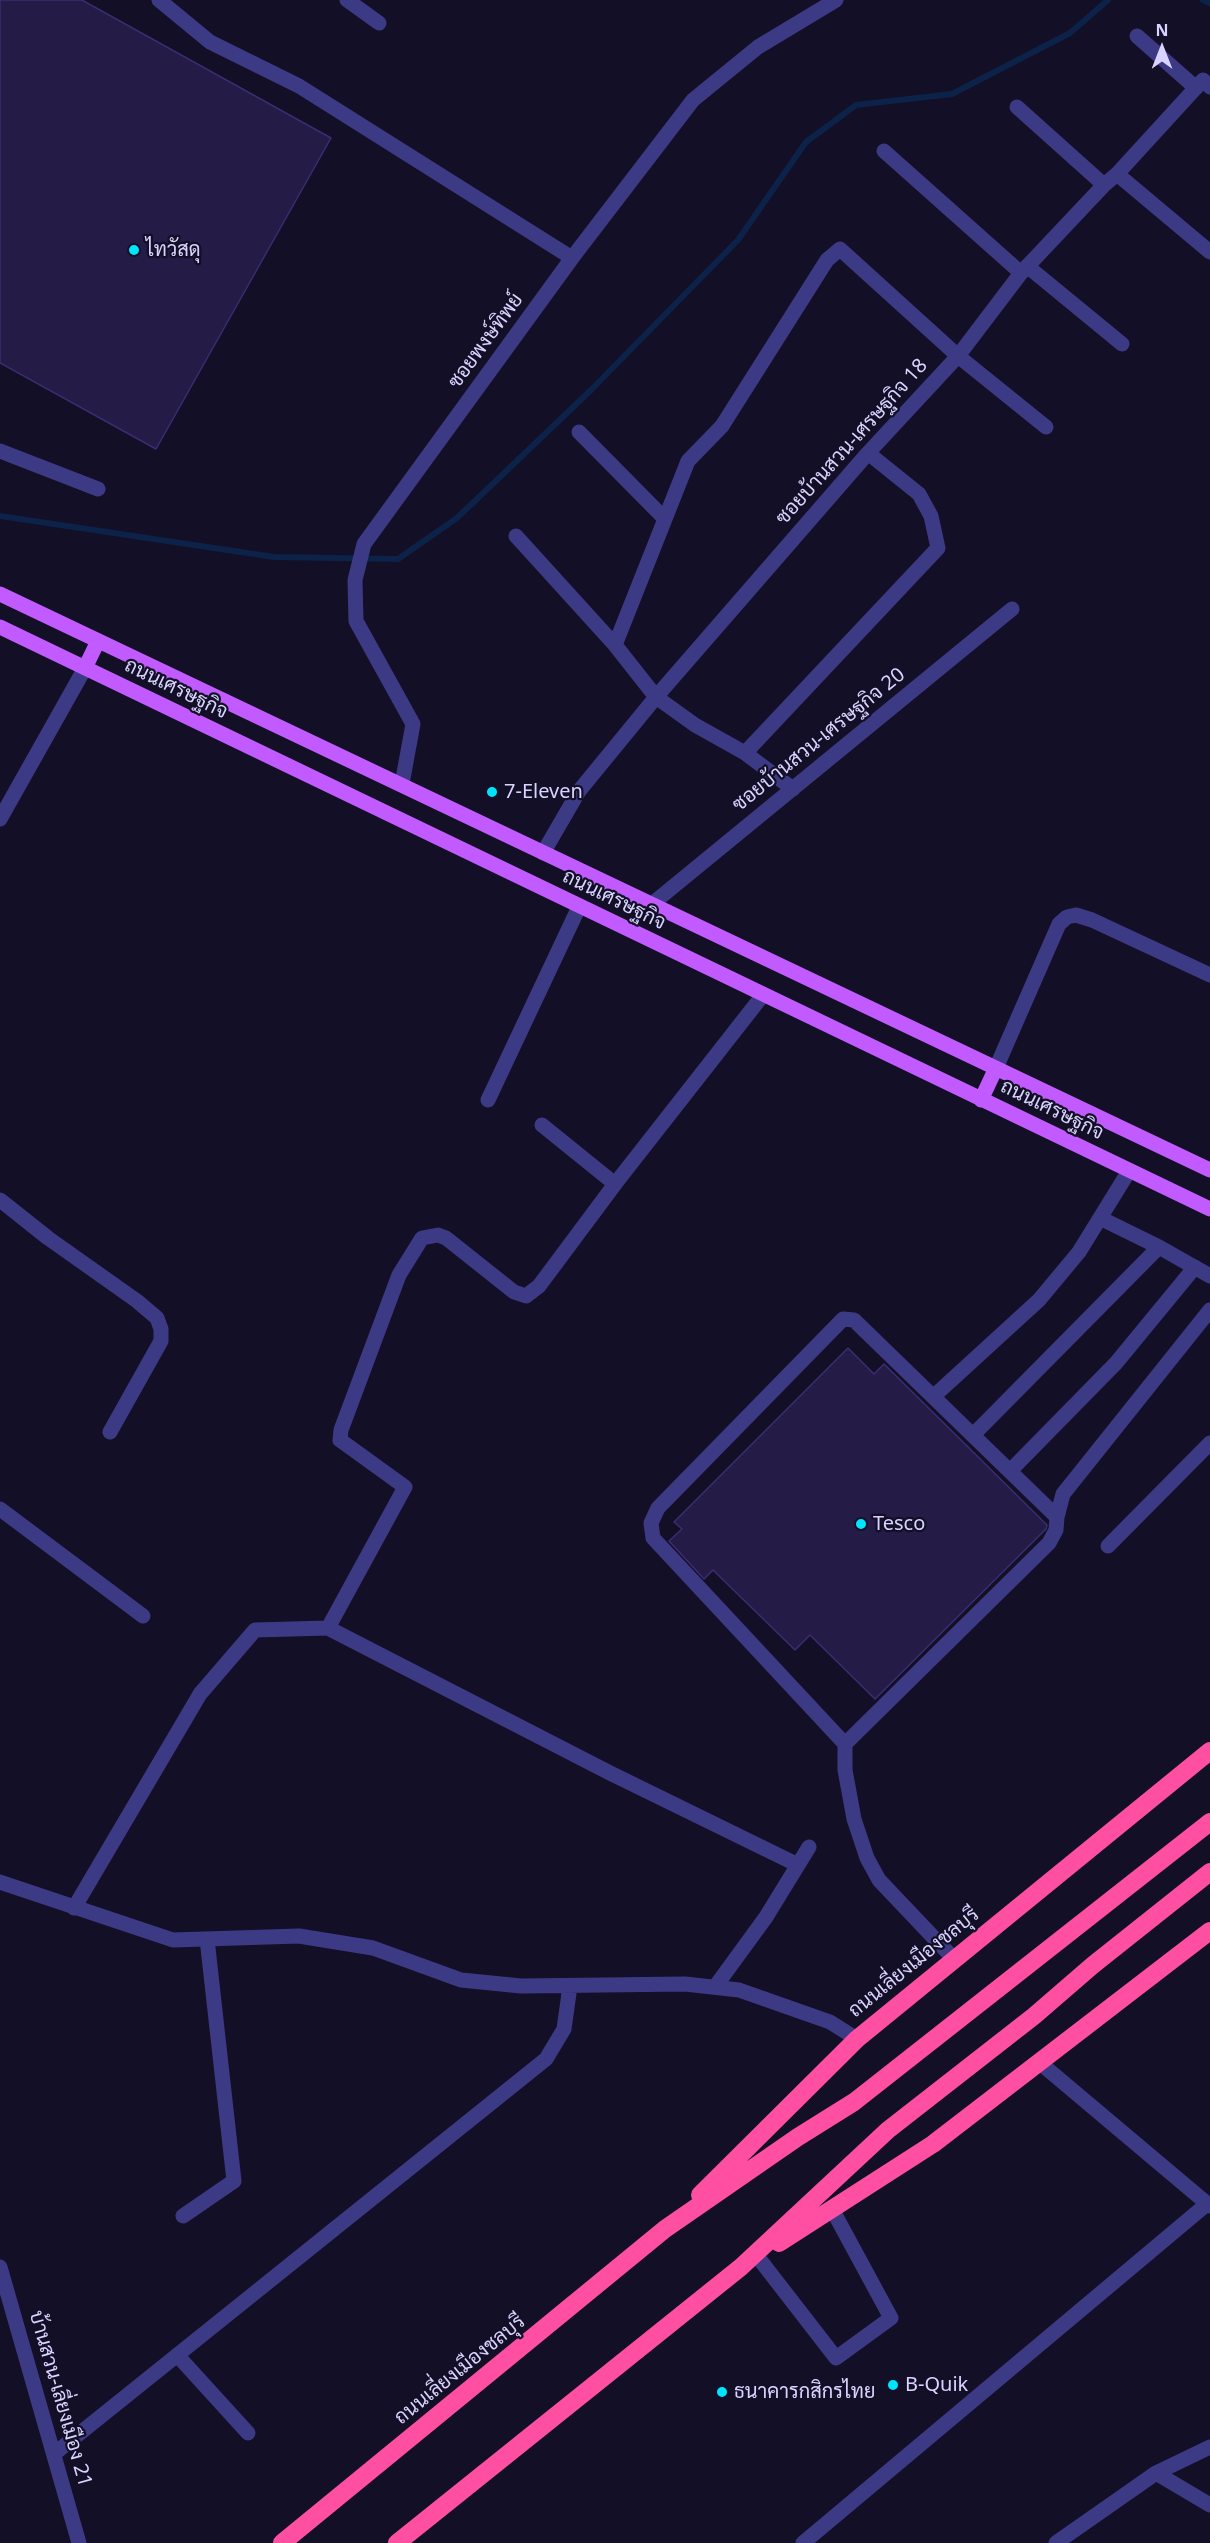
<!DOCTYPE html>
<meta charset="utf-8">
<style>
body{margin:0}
#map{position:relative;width:1210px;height:2543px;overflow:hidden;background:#130f26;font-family:"Noto Sans",sans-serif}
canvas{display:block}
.north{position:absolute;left:1132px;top:18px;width:60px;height:60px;-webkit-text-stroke:4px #130f26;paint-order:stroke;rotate:0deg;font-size:16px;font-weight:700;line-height:24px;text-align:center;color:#d9d4ff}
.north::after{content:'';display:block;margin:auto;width:21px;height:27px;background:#d9d4ff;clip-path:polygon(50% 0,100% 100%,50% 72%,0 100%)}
</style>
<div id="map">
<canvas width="1210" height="2543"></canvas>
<div class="north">N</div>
</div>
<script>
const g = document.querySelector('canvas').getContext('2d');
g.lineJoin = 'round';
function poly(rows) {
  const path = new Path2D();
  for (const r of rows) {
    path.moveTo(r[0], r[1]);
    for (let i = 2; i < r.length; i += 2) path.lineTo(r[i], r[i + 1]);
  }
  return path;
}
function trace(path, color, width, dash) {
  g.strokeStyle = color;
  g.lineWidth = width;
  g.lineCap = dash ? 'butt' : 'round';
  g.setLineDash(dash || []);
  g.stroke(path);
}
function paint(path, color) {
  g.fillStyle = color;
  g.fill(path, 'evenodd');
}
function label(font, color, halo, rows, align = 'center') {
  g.font = font + ' "Noto Sans",Sarabun,sans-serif';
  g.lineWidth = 4.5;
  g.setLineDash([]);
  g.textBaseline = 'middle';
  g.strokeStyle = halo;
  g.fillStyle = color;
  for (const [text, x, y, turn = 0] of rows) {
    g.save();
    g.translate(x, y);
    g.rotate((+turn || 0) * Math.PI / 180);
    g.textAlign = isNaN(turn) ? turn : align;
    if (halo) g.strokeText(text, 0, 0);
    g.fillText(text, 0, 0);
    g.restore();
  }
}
trace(poly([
 [1203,0,1210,3],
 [0,516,274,557,398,559,457,518,591,390,738,240,806,142,856,105,952,94,1070,33,1108,0]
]), '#0c2248', 6);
const building = poly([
 [0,0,82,0,331,138,156,449,0,363,0,0],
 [848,1348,874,1374,884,1364,1047,1525,1046,1529,875,1699,810,1635,795,1650,713,1570,704,1579,669,1541,682,1529,674,1522,848,1348]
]);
paint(building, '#241b47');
trace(building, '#3b2d73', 1.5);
trace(poly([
 [159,0,210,42,299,86,572,258],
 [347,0,379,23],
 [1137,36,1196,88],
 [1017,107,1104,185],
 [884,151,1021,273],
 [1117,174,1210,252],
 [1027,266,1122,344],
 [579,432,665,519],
 [0,451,98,489],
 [868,453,919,494,931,516,938,548,745,753,695,725,656,697,615,645,688,461,722,426,827,260,840,249,958,356,1046,427],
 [516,536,615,645],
 [745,753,793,789],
 [402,784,413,724,356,621,355,580,364,544,572,258,693,100,758,47,836,0],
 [0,819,85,668],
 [543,853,579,791,656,697,868,453,958,356,1021,273,1104,185,1117,174,1203,80,1210,87],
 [652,904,1012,609],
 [996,1068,1059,924,1067,917,1076,915,1092,920,1210,975],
 [488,1100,579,907],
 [542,1125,615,1184],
 [0,1200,48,1238,137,1301,157,1318,161,1329,161,1341,110,1432],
 [1100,1218,1159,1247,1210,1276],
 [934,1396,1039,1300,1079,1252,1129,1171],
 [973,1435,1159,1247],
 [1010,1471,1116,1363,1195,1267],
 [0,1509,143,1616],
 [1108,1546,1210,1443],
 [328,1628,405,1487,340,1440,341,1430,399,1275,422,1238,438,1235,446,1238,514,1292,526,1296,539,1286,615,1184,763,995],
 [845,1744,653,1538,651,1523,658,1508,843,1319,854,1320,1057,1517],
 [0,1882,173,1940,299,1936,373,1948,461,1980,521,1986,685,1984,739,1990,830,2022,857,2039],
 [74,1908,200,1694,255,1630,328,1628,610,1773,798,1865],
 [954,1959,879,1880,867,1858,854,1819,845,1770,845,1744,1049,1543,1056,1530,1057,1517,1063,1494,1210,1310],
 [715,1987,766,1917,809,1847],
 [1039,2062,1210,2206],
 [183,2216,234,2181,207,1939],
 [757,2256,836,2358,891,2318,832,2209],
 [0,2267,79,2543],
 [177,2355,248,2433],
 [54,2454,546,2059,564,2029,570,1986],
 [1156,2473,1210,2505],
 [803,2543,1207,2204],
 [1056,2543,1156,2473,1210,2447]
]), '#3d3a85', 15);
trace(poly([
 [0,594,1210,1170],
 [0,627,1210,1209],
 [85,668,98,641],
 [981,1100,996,1068]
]), '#c25bff', 15);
trace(poly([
 [700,2195,857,2039,1210,1751],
 [779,2243,933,2144,1210,1931],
 [282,2543,665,2229,798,2137,854,2102,1210,1822],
 [397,2543,741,2267,888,2130,1034,2016,1093,1965,1210,1872]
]), '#ff4fa3', 18);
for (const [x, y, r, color] of [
 [134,250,6,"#00e5ff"],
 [492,792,6,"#00e5ff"],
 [861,1524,6,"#00e5ff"],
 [893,2385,6,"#00e5ff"],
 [722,2392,6,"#00e5ff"]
]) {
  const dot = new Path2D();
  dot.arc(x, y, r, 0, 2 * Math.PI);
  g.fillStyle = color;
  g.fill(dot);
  trace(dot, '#130f26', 2);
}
label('20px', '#d9d4ff', '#130f26', [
 ["ไทวัสดุ",146,250],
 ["7-Eleven",504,792],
 ["Tesco",873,1524],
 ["B-Quik",905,2385],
 ["ธนาคารกสิกรไทย",734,2392]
], 'left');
label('20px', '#d9d4ff', '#130f26', [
 ["ซอยพงษ์ทิพย์",486,341,-54],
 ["ซอยบ้านสวน-เศรษฐกิจ 18",852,442,-48],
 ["ถนนเศรษฐกิจ",176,689,26],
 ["ซอยบ้านสวน-เศรษฐกิจ 20",819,740,-39],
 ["ถนนเศรษฐกิจ",614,900,26],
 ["ถนนเศรษฐกิจ",1052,1110,26],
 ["ถนนเลี่ยงเมืองชลบุรี",914,1963,-39],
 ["ถนนเลี่ยงเมืองชลบุรี",460,2370,-39],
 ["บ้านสวน-เลี่ยงเมือง 21",60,2399,74]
]);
</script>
